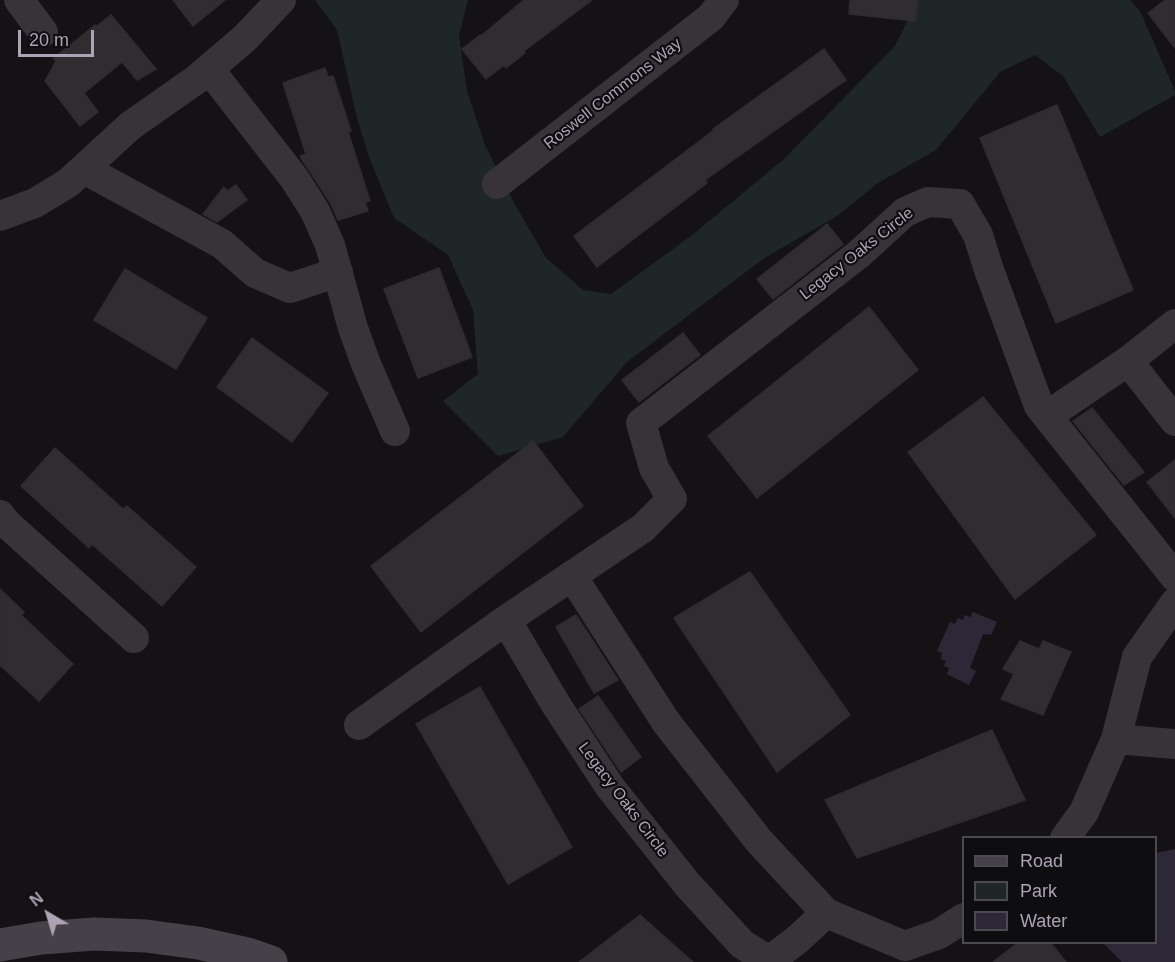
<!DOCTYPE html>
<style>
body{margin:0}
#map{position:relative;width:1175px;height:962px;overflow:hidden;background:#141214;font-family:Arial,sans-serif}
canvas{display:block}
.legend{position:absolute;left:962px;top:836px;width:195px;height:108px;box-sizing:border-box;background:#0e0d0f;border:2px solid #4d4951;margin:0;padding:8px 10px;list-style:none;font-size:18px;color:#aca3b5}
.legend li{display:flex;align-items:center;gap:12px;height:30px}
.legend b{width:30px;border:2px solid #4d4951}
.north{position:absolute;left:18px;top:884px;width:60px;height:60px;-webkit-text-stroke:4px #0e0d0f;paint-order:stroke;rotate:322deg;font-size:16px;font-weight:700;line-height:24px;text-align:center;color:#aca3b5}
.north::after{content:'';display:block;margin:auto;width:21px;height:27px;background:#aca3b5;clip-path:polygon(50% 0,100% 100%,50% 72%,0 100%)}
.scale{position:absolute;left:18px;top:30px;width:76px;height:27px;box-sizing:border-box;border:3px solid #aca3b5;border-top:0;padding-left:8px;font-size:18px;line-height:21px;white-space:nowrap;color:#aca3b5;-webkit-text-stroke:4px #0e0d0f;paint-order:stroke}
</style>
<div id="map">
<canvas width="1175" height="962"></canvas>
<ul class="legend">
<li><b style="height:8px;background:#464149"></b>Road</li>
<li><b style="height:16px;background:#1e2726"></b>Park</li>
<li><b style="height:16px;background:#2c2838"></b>Water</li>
</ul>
<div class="north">N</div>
<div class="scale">20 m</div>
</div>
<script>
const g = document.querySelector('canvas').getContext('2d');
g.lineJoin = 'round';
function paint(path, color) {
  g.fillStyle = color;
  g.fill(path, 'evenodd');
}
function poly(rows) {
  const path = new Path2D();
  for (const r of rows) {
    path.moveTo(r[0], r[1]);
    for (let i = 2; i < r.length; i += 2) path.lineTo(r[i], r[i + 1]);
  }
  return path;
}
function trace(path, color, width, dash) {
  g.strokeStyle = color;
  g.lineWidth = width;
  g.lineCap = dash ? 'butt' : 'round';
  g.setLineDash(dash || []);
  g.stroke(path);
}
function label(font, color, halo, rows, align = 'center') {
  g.font = font + ' Arial,sans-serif';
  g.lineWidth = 4.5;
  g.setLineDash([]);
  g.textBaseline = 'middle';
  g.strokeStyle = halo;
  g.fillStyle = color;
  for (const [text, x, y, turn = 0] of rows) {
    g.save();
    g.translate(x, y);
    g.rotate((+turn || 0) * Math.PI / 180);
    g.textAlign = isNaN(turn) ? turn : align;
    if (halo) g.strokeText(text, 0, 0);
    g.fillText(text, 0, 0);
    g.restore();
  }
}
paint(poly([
 [315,0,468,0,459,36,467,91,485,145,514,203,546,258,583,290,611,294,691,236,784,159,895,46,918,0,1130,0,1140,11,1175,91,1175,95,1100,137,1063,76,1035,55,1000,72,936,150,878,183,837,216,763,259,627,362,563,437,498,456,443,401,478,374,473,310,448,255,394,218,369,157,357,118,337,30]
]), '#1e2726');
paint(poly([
 [973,612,997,622,991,635,983,634,970,668,976,671,969,685,947,674,949,668,944,666,946,661,941,659,942,653,937,651,950,622,955,624,958,618,963,620,965,615,970,617],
 [1175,849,1175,962,1122,962,1103,943,1156,942,1156,853]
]), '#2c2838');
const building = poly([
 [173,0,225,0,193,26,173,0],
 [524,0,592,0,524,51,525,53,506,68,504,65,486,79,462,49,480,35,481,36,524,0],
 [850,0,918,0,915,21,849,14,850,0],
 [1165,0,1175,0,1175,48,1148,13,1165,0],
 [111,15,156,69,137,80,122,62,84,93,98,112,80,126,45,81,56,61,54,58,95,25,97,26,111,15],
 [824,49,846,80,705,180,707,183,597,267,574,236,714,130,713,129,824,49],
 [325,68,328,77,333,76,351,131,348,132,370,201,365,202,368,211,338,220,330,202,301,158,300,156,306,154,283,83,325,68],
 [1057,105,1133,290,1056,323,980,138,1057,105],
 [236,185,247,200,217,222,203,214,224,187,227,191,236,185],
 [827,224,843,244,773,299,757,279,827,224],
 [439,268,472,357,418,378,384,289,439,268],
 [125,269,207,318,176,369,94,320,125,269],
 [869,307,918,370,757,498,708,436,869,307],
 [683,333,700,355,639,402,622,380,683,333],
 [252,338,328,393,292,442,217,387,252,338],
 [983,397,1096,535,1015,599,908,452,983,397],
 [1092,408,1144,472,1124,485,1073,421,1092,408],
 [533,441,583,506,421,632,371,566,533,441],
 [55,448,123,509,127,506,196,567,162,606,92,544,89,548,21,486,55,448],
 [1175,460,1175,518,1147,482,1175,460],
 [750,572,850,715,777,772,674,618,750,572],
 [0,589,24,612,21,615,73,664,39,701,0,665,0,589],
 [576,615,618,680,594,693,556,627,576,615],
 [1020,641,1039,649,1043,641,1071,652,1043,715,1001,699,1014,674,1003,669,1020,641],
 [480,687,572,847,508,884,416,724,480,687],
 [598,696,641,757,621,772,579,709,598,696],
 [992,730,1025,800,857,858,825,800,992,730],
 [640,915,693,962,579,962,640,915],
 [1019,942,1050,942,1066,962,993,962,1019,942]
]);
paint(building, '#2f2d30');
trace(building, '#2f2c30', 1.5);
trace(poly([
 [19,0,43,32],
 [209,69,294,178,315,211,330,245,353,328,366,364,395,431],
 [84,169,222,244,255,273,290,288,338,272],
 [497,184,711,17,724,0],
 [0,216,35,203,68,183,130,126,197,79,245,38,281,0],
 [1128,361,1175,421],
 [1047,416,1128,361,1175,324],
 [0,515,7,524,134,638],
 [572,576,666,722,759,841,826,913,905,946,939,934,964,918],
 [506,620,555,703,610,787,687,884,742,944,769,961,798,939,826,913],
 [359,725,506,620,643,528,672,499,654,468,641,423,859,254,905,212,928,202,960,204,978,235,989,270,1039,406,1175,577],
 [1116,739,1175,744],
 [1065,838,1084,812,1116,739,1137,657,1175,603]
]), '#373339', 30);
trace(poly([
 [0,945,41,938,95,934,146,936,198,943,248,954,271,962]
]), '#464149', 33);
label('16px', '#aca3b5', '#0e0d0f', [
 ["Roswell Commons Way",613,94,-38],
 ["Legacy Oaks Circle",857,254,-38],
 ["Legacy Oaks Circle",623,800,53]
]);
</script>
